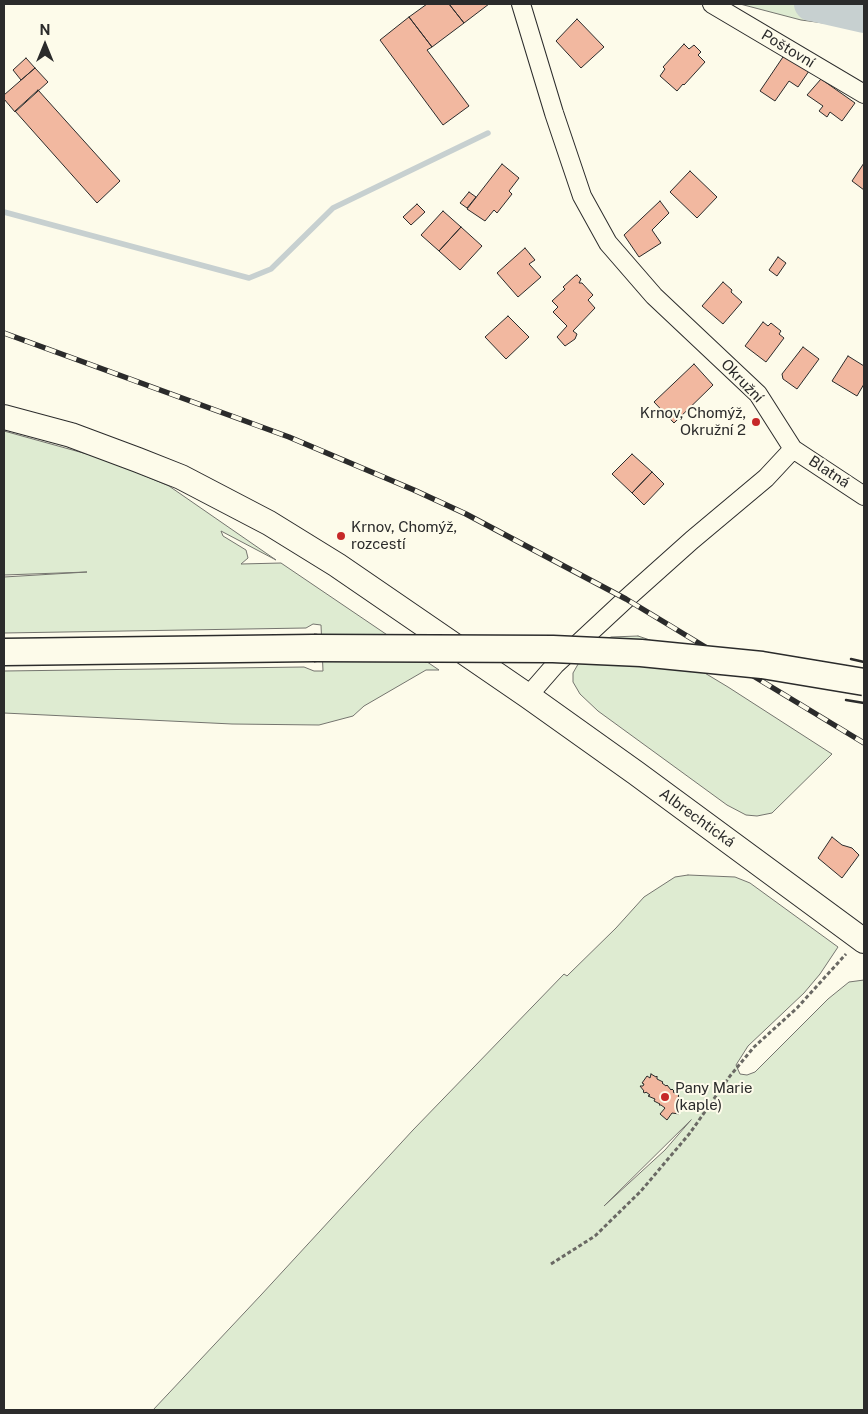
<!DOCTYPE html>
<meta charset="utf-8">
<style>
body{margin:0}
#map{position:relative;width:868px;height:1414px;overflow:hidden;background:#fdfbea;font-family:"Public Sans",sans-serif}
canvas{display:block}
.frame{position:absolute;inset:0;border:5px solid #2b2b2b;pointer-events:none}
.north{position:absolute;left:20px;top:20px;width:50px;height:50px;-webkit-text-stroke:4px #fdfbea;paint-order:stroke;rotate:0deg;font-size:14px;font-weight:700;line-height:20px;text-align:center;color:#2b2b2b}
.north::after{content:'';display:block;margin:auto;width:18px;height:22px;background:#2b2b2b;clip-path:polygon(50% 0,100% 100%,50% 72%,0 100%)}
</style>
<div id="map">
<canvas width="868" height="1414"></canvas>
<div class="frame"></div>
<div class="north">N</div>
</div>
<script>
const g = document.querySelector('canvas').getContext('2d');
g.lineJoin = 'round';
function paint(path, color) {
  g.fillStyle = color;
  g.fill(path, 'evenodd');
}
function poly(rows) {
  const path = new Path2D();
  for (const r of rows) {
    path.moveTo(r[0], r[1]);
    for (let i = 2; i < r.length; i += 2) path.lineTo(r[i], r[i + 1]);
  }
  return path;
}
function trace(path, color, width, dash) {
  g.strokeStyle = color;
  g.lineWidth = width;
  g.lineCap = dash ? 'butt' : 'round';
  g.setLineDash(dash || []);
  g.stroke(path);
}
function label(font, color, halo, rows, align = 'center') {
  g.font = font + ' "Public Sans",sans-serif';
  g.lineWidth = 4;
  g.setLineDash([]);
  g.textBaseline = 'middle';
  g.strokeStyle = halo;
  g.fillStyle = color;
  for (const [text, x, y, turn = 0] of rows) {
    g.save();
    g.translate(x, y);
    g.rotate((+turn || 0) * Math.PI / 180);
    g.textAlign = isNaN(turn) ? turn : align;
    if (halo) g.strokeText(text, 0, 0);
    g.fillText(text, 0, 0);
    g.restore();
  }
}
const green = poly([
 [740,4,864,4,864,32,831,24,801,20,740,4],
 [4,431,105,459,169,486,276,560,221,531,223,536,246,550,248,558,241,564,281,563,439,670,426,670,364,706,353,716,319,725,232,724,4,713,4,671,304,667,314,671,323,671,321,625,313,624,306,628,4,633,4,577,87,572,4,575,4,431],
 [638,636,650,640,728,687,832,754,772,813,757,816,746,815,727,805,598,711,580,694,573,682,573,673,581,659,602,642,611,637,638,636],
 [688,875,735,877,750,883,838,947,820,974,804,993,748,1046,736,1065,740,1074,747,1075,755,1072,828,999,849,982,864,980,864,1410,153,1410,261,1295,413,1130,564,974,567,976,616,928,644,897,675,877,688,875],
 [691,1120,665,1150,604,1206,691,1120]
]);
paint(green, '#deebd1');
trace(green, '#74746e', 1);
trace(poly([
 [4,212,249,278,271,269,333,208,488,133]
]), '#c7d0d0', 5.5);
trace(poly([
 [811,4,864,16]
]), '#c7d0d0', 34);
const building = poly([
 [427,4,449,4,464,23,432,47,409,17,427,4],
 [449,4,489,4,464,23,449,4],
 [409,17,432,47,427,50,469,106,443,125,380,40,409,17],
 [577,19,604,47,581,68,556,41,577,19],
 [684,44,689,49,694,45,701,52,698,55,705,62,684,85,683,84,677,91,660,76,665,69,663,67,684,44],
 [785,54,809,71,798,87,789,81,775,101,760,91,785,54],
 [26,58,35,68,21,80,13,70,26,58],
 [35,68,48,82,15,112,4,99,4,95,35,68],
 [821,79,855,103,842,121,830,112,827,117,819,111,823,106,807,95,821,79],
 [38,90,120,181,97,203,15,111,38,90],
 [864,163,864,190,852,181,864,163],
 [502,164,519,178,509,191,512,194,497,213,494,210,485,221,467,209,502,164],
 [690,171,717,197,697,218,670,192,690,171],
 [469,192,476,197,467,208,460,203,469,192],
 [660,201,669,213,652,230,661,243,639,257,624,235,660,201],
 [417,204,425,212,411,225,403,217,417,204],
 [443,211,461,227,439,251,421,235,443,211],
 [461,227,482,246,460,270,439,251,461,227],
 [525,248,535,260,529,264,541,277,518,297,497,273,525,248],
 [778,257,786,263,777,276,769,270,778,257],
 [577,275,581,279,579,283,582,283,593,295,588,300,595,308,573,331,577,334,575,339,565,346,557,337,567,326,553,312,558,307,552,301,565,289,563,287,575,276,577,275],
 [723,282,732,290,731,292,742,302,723,324,702,306,723,282],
 [508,316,529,337,506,359,485,337,508,316],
 [763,322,768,326,771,323,781,331,779,334,784,338,766,362,745,346,763,322],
 [803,347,819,359,797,389,783,379,782,374,803,347],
 [848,356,864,366,864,384,857,396,832,381,848,356],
 [694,364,713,385,674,423,654,402,694,364],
 [632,454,652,472,632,493,612,474,632,454],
 [652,472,664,484,644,505,632,493,652,472],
 [832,837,842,845,852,848,859,855,842,878,818,858,832,837],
 [651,1074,656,1077,657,1076,657,1079,663,1082,662,1083,666,1086,667,1085,671,1090,672,1089,674,1091,673,1092,679,1095,678,1096,681,1100,683,1099,682,1106,684,1107,678,1112,679,1114,672,1113,667,1120,660,1114,665,1108,661,1105,659,1105,660,1104,654,1101,655,1099,648,1096,650,1095,646,1092,645,1093,643,1092,644,1091,640,1086,643,1086,644,1084,642,1083,647,1076,650,1078,651,1074]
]);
paint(building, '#f2b8a0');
trace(building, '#2b2b2b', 1);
const street = poly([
 [521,4,554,113,582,196,608,243,654,296,758,394,793,449,766,478,692,540,626,599,555,665,528,696],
 [712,4,864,94],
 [793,449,864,496]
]);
const secondary = poly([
 [4,417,71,435,138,460,181,477,269,523,337,565,528,696,636,773,864,941]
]);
const primary = poly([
 [4,652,314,648]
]);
trace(street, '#2b2b2b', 20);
trace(secondary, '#2b2b2b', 26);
trace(primary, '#2b2b2b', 29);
trace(poly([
 [551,1264,595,1236,641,1191,690,1133,730,1076,754,1047,797,1008,846,954]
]), '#6a6964', 3, [4, 2.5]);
trace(street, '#fdfbea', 18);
trace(secondary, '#fdfbea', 24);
trace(primary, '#fdfbea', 26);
const rail = poly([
 [4,333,289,437,414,490,466,514,626,599,864,743]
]);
trace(rail, '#2b2b2b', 5.5);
trace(rail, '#fdfbea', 4, [11]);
const primaryBridge = poly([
 [314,648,553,649,641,653,762,665,864,682]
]);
trace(primaryBridge, '#2b2b2b', 29, []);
trace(primaryBridge, '#fdfbea', 26);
trace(poly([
 [851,659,864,662],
 [846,700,864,703]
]), '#2b2b2b', 2.5);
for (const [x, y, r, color] of [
 [756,422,5,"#c62828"],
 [341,536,5,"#c62828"],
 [665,1097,5,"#c62828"]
]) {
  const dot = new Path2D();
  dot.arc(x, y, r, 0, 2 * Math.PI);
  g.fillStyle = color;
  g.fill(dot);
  trace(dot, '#fdfbea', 2);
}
label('15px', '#2b2b2b', '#fdfbea', [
 ["Poštovní",788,49,31],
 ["Okružní",742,381,46],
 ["Blatná",829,472,33],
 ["Albrechtická",697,818,36]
]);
label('15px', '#2b2b2b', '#fdfbea', [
 ["Krnov, Chomýž,",746,413,"right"],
 ["Okružní 2",746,430,"right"],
 ["Krnov, Chomýž,",351,527],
 ["rozcestí",351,544],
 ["Pany Marie",675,1088],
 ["(kaple)",675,1105]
], 'left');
</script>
